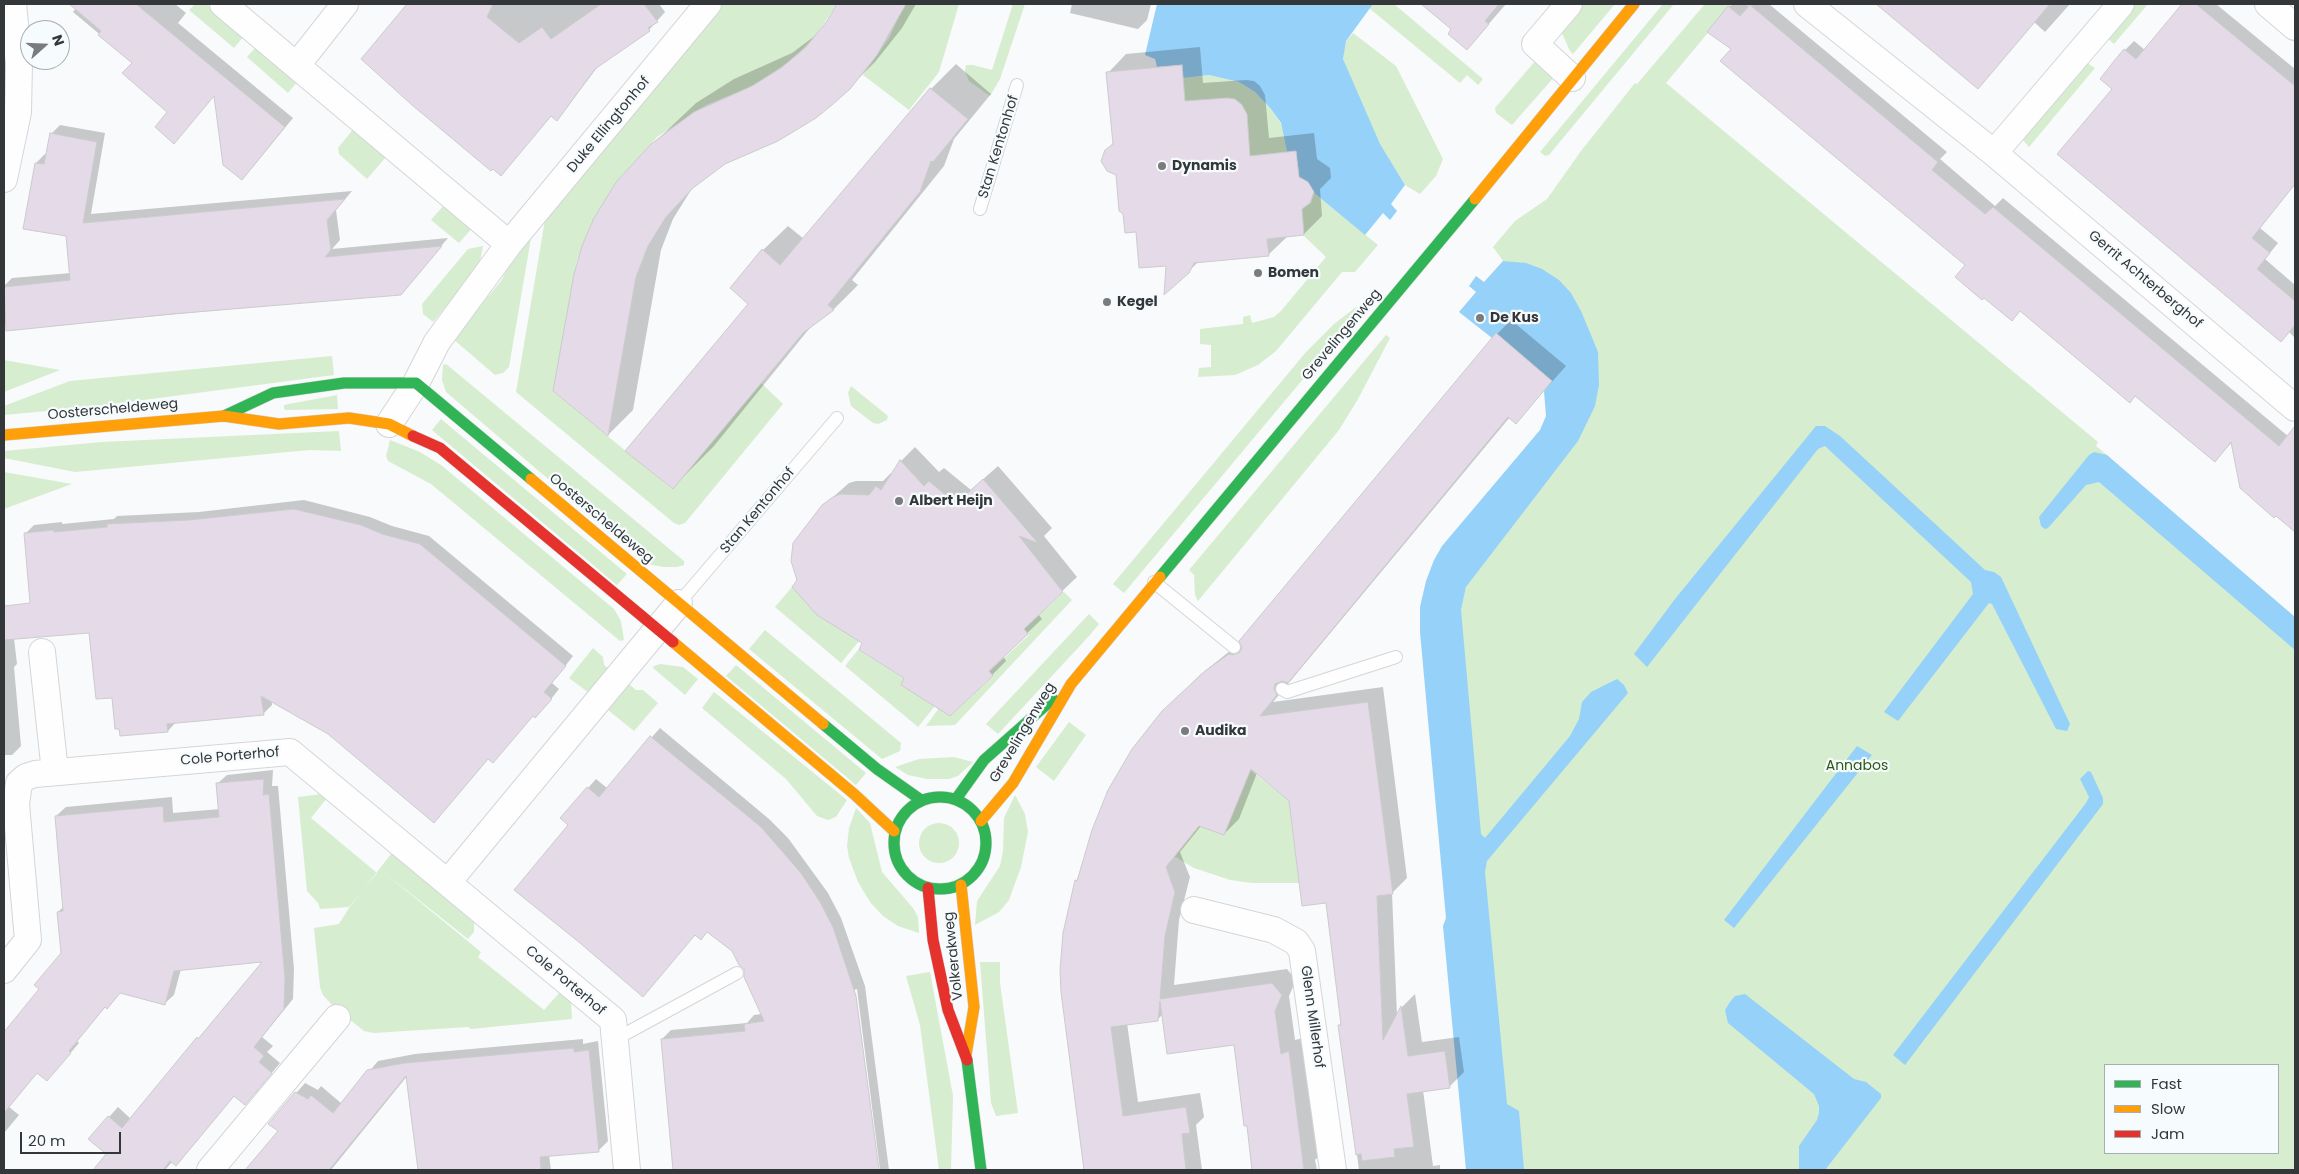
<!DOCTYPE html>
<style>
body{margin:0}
#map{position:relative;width:2299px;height:1174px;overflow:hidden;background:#f8fafc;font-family:Poppins,sans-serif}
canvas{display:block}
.frame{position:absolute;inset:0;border:5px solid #343739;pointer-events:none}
.legend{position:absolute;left:2104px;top:1064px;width:175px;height:90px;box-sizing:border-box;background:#f6fbfe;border:1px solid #a8adaf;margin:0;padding:6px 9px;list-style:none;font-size:15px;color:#343739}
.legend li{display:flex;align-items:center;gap:10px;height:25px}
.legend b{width:25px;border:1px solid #a8adaf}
.north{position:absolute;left:20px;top:20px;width:50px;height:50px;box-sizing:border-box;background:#f6fbfe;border:1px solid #a8adaf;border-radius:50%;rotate:70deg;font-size:14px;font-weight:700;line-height:20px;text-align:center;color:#343739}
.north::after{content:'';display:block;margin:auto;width:18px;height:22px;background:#797b7d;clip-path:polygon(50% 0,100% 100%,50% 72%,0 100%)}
.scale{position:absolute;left:20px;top:1132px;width:101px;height:22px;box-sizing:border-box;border:2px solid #343739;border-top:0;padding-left:6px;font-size:15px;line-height:18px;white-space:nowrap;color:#343739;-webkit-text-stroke:4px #f6fbfe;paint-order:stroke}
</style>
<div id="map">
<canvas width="2299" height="1174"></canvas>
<div class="frame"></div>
<ul class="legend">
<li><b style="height:6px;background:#30b455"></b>Fast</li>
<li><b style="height:6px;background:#ff9f0a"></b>Slow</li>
<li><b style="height:6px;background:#e5322d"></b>Jam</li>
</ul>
<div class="north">N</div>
<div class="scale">20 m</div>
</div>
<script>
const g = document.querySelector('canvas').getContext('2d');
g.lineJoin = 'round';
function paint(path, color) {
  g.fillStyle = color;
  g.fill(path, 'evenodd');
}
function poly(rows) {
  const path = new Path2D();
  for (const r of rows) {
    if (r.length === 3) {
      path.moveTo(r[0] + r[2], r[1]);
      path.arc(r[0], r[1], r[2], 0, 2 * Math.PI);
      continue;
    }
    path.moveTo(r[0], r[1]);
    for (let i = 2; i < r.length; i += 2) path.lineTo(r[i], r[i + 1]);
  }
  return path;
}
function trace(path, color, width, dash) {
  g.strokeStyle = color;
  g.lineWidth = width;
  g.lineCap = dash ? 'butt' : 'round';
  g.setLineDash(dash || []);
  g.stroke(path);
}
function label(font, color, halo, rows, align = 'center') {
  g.font = font + ' Poppins,sans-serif';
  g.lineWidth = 4.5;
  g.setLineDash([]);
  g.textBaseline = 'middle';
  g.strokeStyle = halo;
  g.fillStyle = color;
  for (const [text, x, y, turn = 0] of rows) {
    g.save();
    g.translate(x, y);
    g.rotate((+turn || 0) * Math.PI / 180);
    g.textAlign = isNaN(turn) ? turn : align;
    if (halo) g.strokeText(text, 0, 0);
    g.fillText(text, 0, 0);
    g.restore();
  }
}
paint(poly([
 [195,4,207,4,244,36,234,48,189,10],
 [722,4,837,4,816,35,793,59,751,87,706,105,669,129,657,137,617,181,594,219,577,260,554,392,672,489,761,383,783,404,685,523,679,525,674,523,516,392,545,220],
 [905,4,959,4,939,72,909,110,863,75,889,38],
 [1013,4,1025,4,1000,79,990,96,969,81,965,71,966,65,973,65,992,70],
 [1373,4,1394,4,1483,79,1478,85,1467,75,1460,83,1369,8],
 [1583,4,1615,4,1573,54,1570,51,1561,31],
 [1663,4,1674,4,1549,155,1545,156,1540,152],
 [1705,4,1732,4,1666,83,2098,442,2096,446,2107,455,2116,477,2295,632,2295,1170,1524,1170,1502,1133,1454,617,1462,605,1466,587,1582,433,1511,262,1503,261,1493,247,1515,221,1547,199,1581,151,1635,83,1637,84],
 [2105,1065,2278,1065,2278,1153,2105,1153],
 [2136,4,2148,4,2114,44,2107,38],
 [1353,33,1396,66,1443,159,1436,176,1420,194,1405,185,1380,145,1348,73,1343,59,1344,50,1346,41],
 [257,46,298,81,288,93,247,57],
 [1536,60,1555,76,1512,125,1496,113,1495,108],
 [2087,63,2095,68,2029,147,2023,140],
 [1209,75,1239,82,1255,92,1271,109,1281,124,1287,152,1250,156,1247,115,1240,103,1230,98,1185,102,1183,78],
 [354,128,386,157,367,179,339,154,338,148],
 [1314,193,1378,245,1355,272,1342,272,1276,351,1258,365,1235,375,1198,377,1199,368,1211,367,1211,345,1200,344,1200,329,1243,324,1243,317,1250,315,1252,323,1274,317,1281,311,1326,257,1303,235,1301,207,1311,203],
 [445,204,474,226,459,243,431,220],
 [531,238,509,367,503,373,495,375,453,339,501,281,512,259],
 [483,246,479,267,433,322,423,314,422,304,468,249],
 [1356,307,1360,311,1124,593,1113,584,1306,352,1334,324],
 [1386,335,1390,338,1358,399,1339,430,1198,601,1195,595,1194,575,1189,570],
 [332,356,334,375,90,407,4,415,4,406,70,381],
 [4,360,60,370,4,392],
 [446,364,684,561,684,565,677,567,663,567,648,564,446,392,442,380,443,365],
 [851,386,888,416,887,420,878,424,873,423,851,406,848,393],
 [337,395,338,409,285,410,284,408,284,405],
 [441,419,627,574,617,585,432,430],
 [339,431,341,451,310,450,75,472,4,458,4,451,102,442],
 [390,440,420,452,441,465,614,609,621,621,624,640,620,641,431,484,388,461,386,456],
 [4,472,72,484,4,509],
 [792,587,859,641,841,663,775,607],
 [1064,592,1072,600,955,725,926,726,939,708,950,716,993,677,989,672,1029,635,1024,629],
 [1089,614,1099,624,1089,636,998,734,986,724],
 [765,630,901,743,900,751,882,759,749,649],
 [593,648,603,657,604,665,609,669,589,693,569,678],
 [858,650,905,679,901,685,935,706,918,727,845,666],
 [660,664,683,667,698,679,685,695,653,668,654,666],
 [736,665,866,773,856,785,726,676],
 [629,684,636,690,643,690,658,703,634,731,608,710],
 [714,692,847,800,836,817,828,820,817,816,786,779,702,708],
 [1069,722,1086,735,1054,781,1036,767],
 [1229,753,1289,801,1299,883,1252,883,1230,880,1194,868,1164,850,1198,824,1224,835,1233,813],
 [954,757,973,762,958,776,949,779,927,779,908,775,895,767,919,759],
 [322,794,327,798,311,818,377,873,349,907,320,909,318,903,307,891,298,797],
 [1015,795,1025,814,1028,832,1021,867,1009,900,999,912,975,925,977,901,1000,866,1003,851,1004,818],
 [856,808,870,823,882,872,913,908,918,917,919,933,898,926,883,916,870,902,858,882,849,858,847,846,849,828],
 [939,843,20],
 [391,854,395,855,474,921,474,932,468,939,381,870,481,952,478,957,544,1010,560,992,571,1001,572,1019,471,1029,468,1027,374,1033,364,1031,333,1006,323,995,320,987,314,928,339,924,349,908],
 [980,962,1000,962,1000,983,1018,1113,996,1116,991,1103],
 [930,972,953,1096,951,1170,939,1170,920,1025,906,976]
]), '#d6edcf');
paint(poly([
 [1157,4,1373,4,1346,41,1343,59,1380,144,1405,185,1391,204,1397,211,1390,220,1383,213,1365,235,1313,192,1308,182,1299,179,1296,152,1287,152,1281,123,1271,109,1255,92,1239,82,1209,75,1183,78,1182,65,1157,67,1155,59,1145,55],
 [1503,261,1526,263,1542,269,1559,280,1571,293,1581,311,1598,352,1599,385,1595,406,1578,441,1466,587,1461,610,1481,834,1485,838,1570,736,1579,719,1582,702,1591,692,1617,679,1624,685,1628,693,1487,861,1485,872,1507,1104,1519,1111,1524,1170,1466,1170,1443,926,1446,918,1420,632,1420,607,1426,581,1434,560,1442,546,1540,430,1546,416,1544,391,1551,381,1496,334,1492,338,1459,312,1476,292,1469,286,1476,276,1484,282],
 [1816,426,1825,426,1840,436,1985,570,1994,572,2001,577,2070,724,2067,731,2056,729,1992,604,1989,603,1898,721,1884,712,1973,594,1971,582,1825,446,1818,449,1647,667,1634,654,1675,599],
 [2094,452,2107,455,2295,617,2295,650,2099,482,2086,485,2048,528,2045,529,2041,526,2039,517,2089,455],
 [1857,746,1872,755,1734,928,1724,920],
 [2088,771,2091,772,2103,798,2103,804,1905,1065,1893,1055,2086,803,2089,797,2080,779],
 [1745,994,1854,1079,1866,1082,1881,1094,1881,1098,1825,1170,1799,1170,1799,1146,1817,1120,1819,1113,1819,1106,1814,1094,1728,1023,1725,1010,1730,1002,1735,996]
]), '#96d1f9');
paint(poly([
 [71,4,175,4,186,13,178,23,293,118,251,169,215,94,174,142,169,112,134,63,73,12,76,8],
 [409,4,659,4,665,12,649,30,599,65,565,110,556,119,552,115,501,174,363,58],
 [838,4,916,4,902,28,875,62,849,88,724,163,704,177,691,190,673,219,661,250,633,410,608,435,610,194,637,159,696,103,734,79,792,53,820,32],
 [1072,4,1151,4,1147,20,1138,29,1070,13],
 [1439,4,1506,4,1467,49,1453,29,1432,12],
 [1733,4,1746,4,1750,7,1753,4,1769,4,1947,152,1940,159,1995,206,2003,198,2295,442,2295,531,2241,487,2233,441,2215,461,2136,395,1967,265,1733,48,1729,7],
 [1877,4,2070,4,2045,32,2034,22,1978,87],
 [2185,4,2216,4,2295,69,2295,184,2260,228,2278,243,2265,259,2295,285,2295,338,2289,332,2281,340,2114,88,2125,50,2134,41,2145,50],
 [1200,47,1203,83,1246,80,1254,81,1260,86,1265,95,1269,138,1314,133,1317,159,1330,168,1331,178,1320,189,1322,216,1304,234,1288,236,1268,255,1198,262,1188,272,1167,265,1137,230,1117,175,1106,151,1114,142,1108,73,1126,54],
 [956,64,991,94,954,139,944,166,852,280,858,285,834,309,813,324,714,446,672,488,750,304,731,288,763,250,788,226,804,239,931,89],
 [60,125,105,133,91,214,352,191,336,210,340,240,332,249,448,238,401,293,7,330,4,286,12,278,71,273,67,235,36,163,45,154,47,155,51,134],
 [1511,320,1566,366,1516,422,1510,417,1273,702,1383,687,1407,878,1392,893,1397,1016,1402,1007,1415,994,1422,1042,1459,1037,1464,1072,1449,1087,1423,1090,1433,1166,1440,1165,1440,1170,1359,1170,1340,1025,1342,1023,1327,901,1290,800,1257,773,1239,819,1224,834,1201,826,1180,852,1190,877,1179,920,1174,985,1287,969,1296,980,1289,996,1295,1040,1303,1038,1318,1157,1315,1160,1317,1170,1251,1170,1253,1168,1235,1044,1163,1014,1158,1019,1127,1023,1138,1102,1200,1093,1204,1117,1196,1125,1202,1170,1085,1170,1062,992,1076,881,1185,690,1200,675,1241,642,1497,334],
 [915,447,939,472,944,468,971,490,998,466,1052,528,1044,536,1077,577,1038,614,1042,619,1003,656,1006,661,992,675,905,677,864,643,798,581,823,506,849,483,856,481,883,481,891,473,893,474,901,461],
 [304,500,370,517,392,526,429,536,573,656,552,683,559,689,544,708,533,715,493,761,489,758,434,822,329,733,272,700,272,705,263,714,176,722,168,731,121,735,113,696,90,632,25,534,34,525,62,522,62,524,114,519,117,516,199,512],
 [4,604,13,630,17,664,14,667,21,746,12,755,4,755],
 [660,728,769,819,788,838,828,893,841,918,865,986,889,1170,880,1170,857,989,854,990,878,1170,675,1170,662,1039,671,1030,747,1023,754,1015,762,1014,745,968,733,950,570,825,588,788,596,779,607,788],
 [273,770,272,786,278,786,294,969,293,999,262,1037,273,1046,267,1052,280,1063,254,1094,235,1095,185,1155,173,1161,165,1170,94,1170,108,1153,109,1117,118,1107,131,1119,265,960,181,969,174,995,164,1004,121,992,106,1006,77,1041,79,1043,56,1070,38,1072,9,1107,19,1115,4,1133,4,1034,41,989,62,953,58,912,64,906,56,816,66,807,172,797,173,813,220,809,217,784,227,775],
 [583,1039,583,1044,598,1041,608,1141,598,1151,549,1155,551,1170,512,1170,539,1156,408,1075,331,1170,247,1170,280,1131,270,1123,305,1083,318,1090,321,1086,342,1104,378,1061,415,1054]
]), '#0003');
const building = poly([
 [69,4,136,4,285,127,242,180,223,165,214,96,174,144,155,127,167,112,122,73,132,63,98,35,101,31,69,4],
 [407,4,493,4,487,17,519,43,542,27,551,39,601,4,644,4,658,22,648,28,650,31,595,69,557,121,551,116,501,176,493,169,491,171,412,105,361,59,407,4],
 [837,4,906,4,877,55,850,89,832,105,816,118,778,141,725,164,693,188,666,217,648,246,636,277,608,436,553,391,574,274,582,246,594,218,617,181,651,144,694,112,752,86,781,68,806,47,827,21,837,4],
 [1421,4,1499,4,1485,21,1489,24,1467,50,1448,34,1451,29,1421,4],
 [1876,4,2050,4,1978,89,1876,4],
 [2182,4,2196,4,2295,86,2295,184,2252,238,2270,253,2257,269,2295,301,2295,325,2281,342,2057,154,2112,89,2100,79,2114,61,2124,49,2136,59,2182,4],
 [1750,5,1938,162,1932,170,1985,214,1993,207,2279,446,2295,426,2295,532,2276,516,2274,518,2240,488,2231,442,2215,462,2135,396,2130,403,2020,311,2012,321,1984,298,1982,300,1955,277,1965,265,1720,61,1731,49,1707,32,1728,6,1740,16,1750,5],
 [1182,65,1185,101,1227,98,1235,99,1242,105,1247,114,1250,156,1296,151,1299,177,1308,182,1314,192,1310,203,1302,209,1304,235,1267,239,1269,256,1194,263,1189,273,1164,295,1166,266,1139,268,1136,232,1125,233,1123,214,1119,211,1116,175,1107,171,1101,161,1105,150,1113,144,1106,72,1182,65],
 [930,88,968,119,933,162,931,161,920,192,828,305,834,310,803,333,673,489,625,451,748,304,730,288,762,249,780,265,930,88],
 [50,133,97,142,83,223,345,199,327,220,331,250,325,257,442,246,401,295,172,314,6,331,4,287,70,280,66,236,23,229,35,163,44,164,50,133],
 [1496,333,1552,381,1516,424,1508,417,1288,683,1282,681,1275,684,1274,689,1277,695,1260,716,1368,702,1393,894,1377,896,1383,1040,1401,1006,1408,1056,1445,1051,1450,1088,1407,1094,1414,1147,1394,1149,1395,1157,1362,1161,1361,1154,1356,1155,1338,1025,1341,1025,1326,903,1302,906,1289,801,1251,769,1224,835,1199,826,1166,867,1175,892,1165,936,1160,999,1272,983,1282,995,1275,1011,1281,1054,1289,1051,1304,1170,1252,1170,1247,1126,1244,1126,1234,1045,1167,1054,1160,1001,1158,1021,1111,1027,1123,1116,1186,1107,1190,1133,1182,1134,1186,1170,1084,1170,1061,992,1060,970,1063,933,1075,880,1077,881,1092,830,1108,790,1132,749,1162,711,1205,671,1229,654,1233,655,1240,652,1242,648,1239,641,1496,333],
 [900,460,924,486,929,481,956,504,983,479,1038,543,1019,536,1063,592,1024,629,1028,634,989,671,993,676,950,716,901,685,904,678,859,650,862,643,817,615,792,587,797,580,791,561,793,543,822,505,833,497,840,494,869,495,876,486,881,490,900,460],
 [294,509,361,525,382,534,420,544,566,666,544,692,552,699,535,718,533,716,493,763,488,759,434,823,328,734,261,696,264,715,167,724,168,732,120,736,119,729,115,729,112,698,96,699,89,633,4,640,4,606,30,603,24,533,54,530,54,532,107,527,107,524,189,520,294,509],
 [650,736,761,827,801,873,820,902,833,927,856,996,879,1170,673,1170,661,1039,745,1031,744,1024,764,1021,744,977,744,969,739,965,732,951,707,932,701,940,695,935,643,997,580,943,514,890,568,825,560,818,587,787,599,797,650,736],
 [264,779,263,795,269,794,285,979,284,1009,254,1047,264,1056,259,1062,272,1073,245,1105,234,1096,176,1166,170,1161,163,1170,93,1170,106,1154,88,1139,108,1116,122,1128,197,1037,198,1039,262,962,174,971,165,1005,120,993,107,1009,105,1007,69,1051,71,1053,47,1081,37,1073,4,1113,4,1032,39,989,34,985,61,953,57,912,63,911,55,816,163,806,164,822,219,817,216,783,264,779],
 [574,1048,574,1052,589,1050,599,1152,540,1157,541,1170,418,1170,406,1076,329,1170,245,1170,278,1131,268,1124,295,1092,308,1099,311,1095,333,1113,367,1070,405,1063,574,1048]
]);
paint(building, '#e5dae8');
trace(building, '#cbcbcd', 1);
const lane = poly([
 [980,209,1017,85],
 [1154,582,1234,647],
 [679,603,837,418],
 [1282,689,1287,692,1396,657],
 [614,1040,737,973]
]);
const street = poly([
 [223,4,509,244],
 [1569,4,1535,44,1572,78],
 [1807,4,1994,153,2295,408],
 [2268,4,2295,27],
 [297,65,345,4],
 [1994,153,2121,4],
 [4,179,18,112,19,64,13,4],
 [389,424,416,383,437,342,509,244,708,4],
 [42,652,55,772],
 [448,882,679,603],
 [1194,910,1274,930,1296,942,1302,951,1333,1170],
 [4,970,28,940,16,804,19,783,26,777,35,774,290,752,613,1020,627,1170],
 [210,1170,337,1018]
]);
const fast = poly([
 [224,416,273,393,344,383,416,383,531,479],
 [1160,577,1475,199],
 [823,724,877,769,921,800],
 [940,843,46],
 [956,799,984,760,1053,699],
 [967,1060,981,1170]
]);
const slow = poly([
 [1475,199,1634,4],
 [4,435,224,416,279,424,349,418,389,424,413,436],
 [531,479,823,724],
 [673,642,854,794,894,831],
 [981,821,1013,783,1071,684,1160,577],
 [961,885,974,1007,966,1055]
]);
const jam = poly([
 [413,436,440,448,673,642],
 [928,888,933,940,948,1010,967,1060]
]);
trace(lane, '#d3d6d8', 14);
trace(street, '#d3d6d8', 28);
trace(fast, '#d3d6d8', 12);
trace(slow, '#d3d6d8', 12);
trace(jam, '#d3d6d8', 12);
trace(lane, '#fefeff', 12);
trace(street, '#fefeff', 26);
trace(fast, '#30b455', 11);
trace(slow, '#ff9f0a', 11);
trace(jam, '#e5322d', 11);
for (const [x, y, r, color] of [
 [1162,166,5,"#797b7d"],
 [1258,273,5,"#797b7d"],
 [1107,302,5,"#797b7d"],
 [1480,318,5,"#797b7d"],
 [899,501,5,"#797b7d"],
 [1185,731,5,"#797b7d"]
]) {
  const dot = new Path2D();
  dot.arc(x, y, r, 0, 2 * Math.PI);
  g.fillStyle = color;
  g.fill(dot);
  trace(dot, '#f6fbfe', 2);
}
label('14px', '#343739', '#f6fbfe', [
 ["Duke Ellingtonhof",609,125,-50],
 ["Stan Kentonhof",999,147,-73],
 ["Gerrit Achterberghof",2145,280,40],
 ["Grevelingenweg",1342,335,-50],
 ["Oosterscheldeweg",113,410,-5],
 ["Stan Kentonhof",758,511,-50],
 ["Oosterscheldeweg",601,519,40],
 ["Grevelingenweg",1023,733,-59],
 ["Cole Porterhof",230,757,-5],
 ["Volkerakweg",954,956,-96],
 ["Cole Porterhof",565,981,40],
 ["Glenn Millerhof",1312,1017,82]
]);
label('bold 14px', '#343739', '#f6fbfe', [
 ["Dynamis",1172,166],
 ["Bomen",1268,273],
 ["Kegel",1117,302],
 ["De Kus",1490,318],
 ["Albert Heijn",909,501],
 ["Audika",1195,731]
], 'left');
label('14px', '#2c5c13', '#f6fbfe', [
 ["Annabos",1857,766]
]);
</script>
